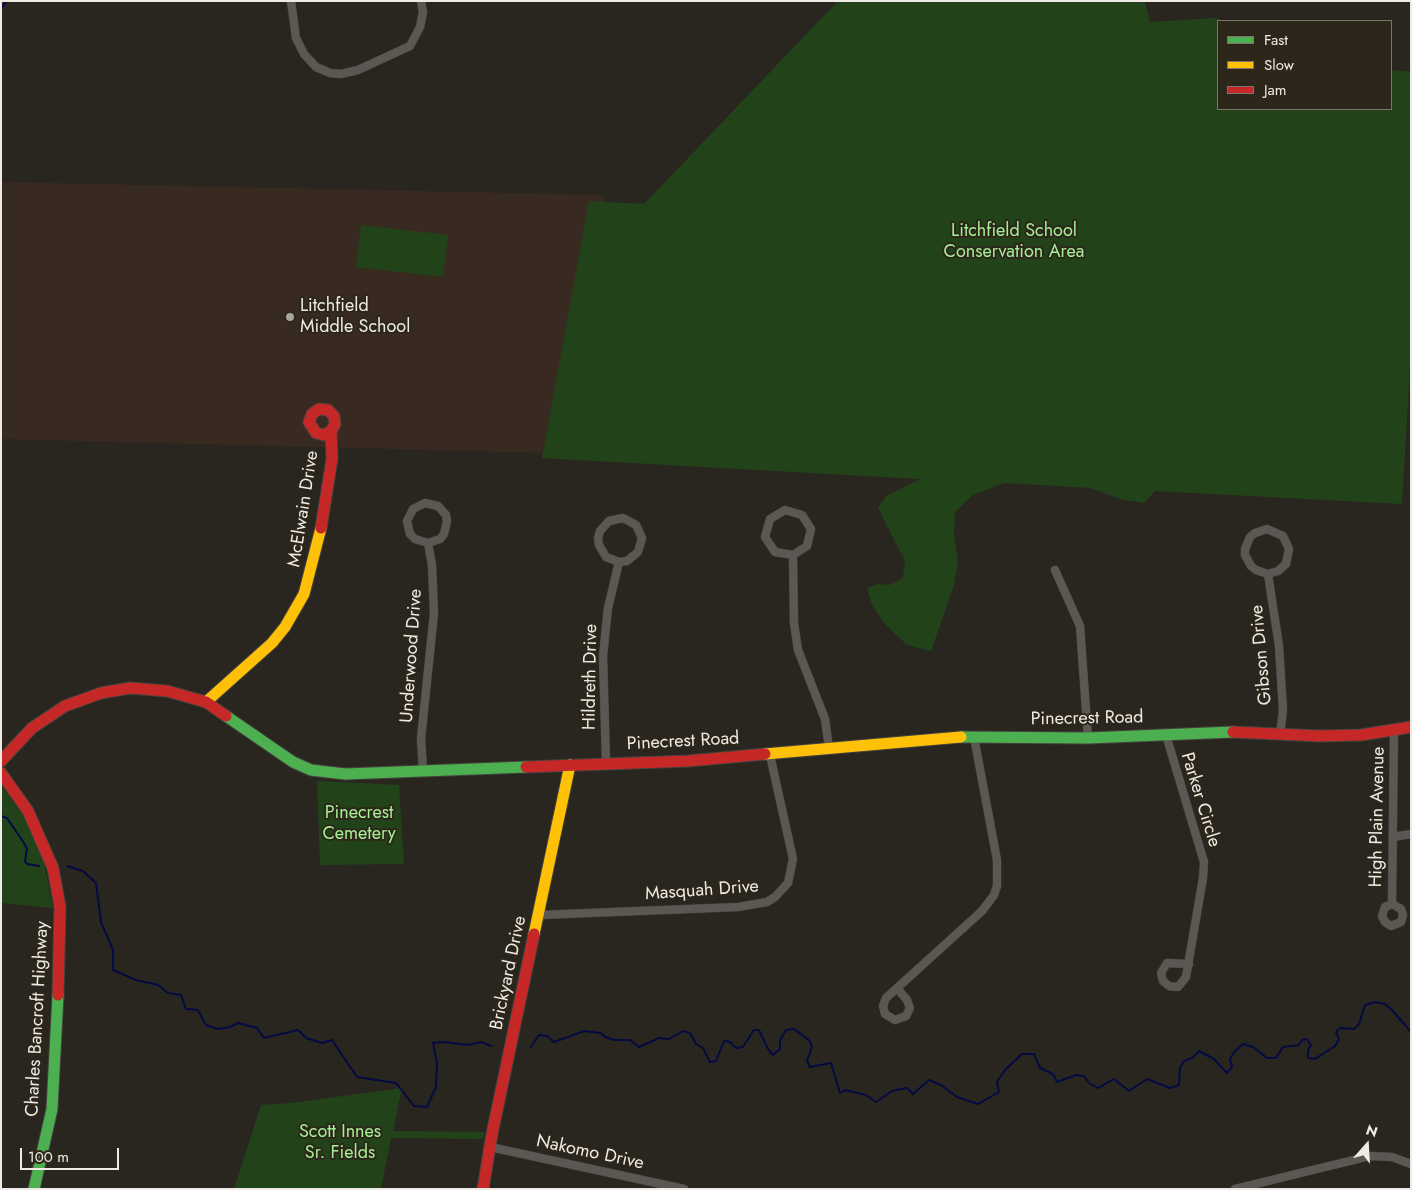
<!DOCTYPE html>
<style>
body{margin:0}
#map{position:relative;width:1412px;height:1190px;overflow:hidden;background:#29261f;font-family:Jost,sans-serif}
canvas{display:block}
.frame{position:absolute;inset:0;border:2px solid #efeae3;pointer-events:none}
.legend{position:absolute;left:1217px;top:20px;width:175px;height:90px;box-sizing:border-box;background:#2d271b;border:1px solid #7b756b;margin:0;padding:6px 9px;list-style:none;font-size:15px;color:#efeae3}
.legend li{display:flex;align-items:center;gap:10px;height:25px}
.legend b{width:25px;border:1px solid #7b756b}
.north{position:absolute;left:1342px;top:1120px;width:50px;height:50px;-webkit-text-stroke:4px #2d271b;paint-order:stroke;rotate:19deg;font-size:14px;font-weight:700;line-height:20px;text-align:center;color:#efeae3}
.north::after{content:'';display:block;margin:auto;width:18px;height:22px;background:#efeae3;clip-path:polygon(50% 0,100% 100%,50% 72%,0 100%)}
.scale{position:absolute;left:20px;top:1148px;width:99px;height:22px;box-sizing:border-box;border:2px solid #efeae3;border-top:0;padding-left:6px;font-size:15px;line-height:18px;white-space:nowrap;color:#efeae3;-webkit-text-stroke:4px #2d271b;paint-order:stroke}
</style>
<div id="map">
<canvas width="1412" height="1190"></canvas>
<div class="frame"></div>
<ul class="legend">
<li><b style="height:6px;background:#4caf50"></b>Fast</li>
<li><b style="height:6px;background:#ffc107"></b>Slow</li>
<li><b style="height:6px;background:#c62828"></b>Jam</li>
</ul>
<div class="north">N</div>
<div class="scale">100 m</div>
</div>
<script>
const g = document.querySelector('canvas').getContext('2d');
g.lineJoin = 'round';
function paint(path, color) {
  g.fillStyle = color;
  g.fill(path, 'evenodd');
}
function poly(rows) {
  const path = new Path2D();
  for (const r of rows) {
    path.moveTo(r[0], r[1]);
    for (let i = 2; i < r.length; i += 2) path.lineTo(r[i], r[i + 1]);
  }
  return path;
}
function trace(path, color, width, dash) {
  g.strokeStyle = color;
  g.lineWidth = width;
  g.lineCap = dash ? 'butt' : 'round';
  g.setLineDash(dash || []);
  g.stroke(path);
}
function label(font, color, halo, rows, align = 'center') {
  g.font = font + ' Jost,sans-serif';
  g.lineWidth = 4;
  g.setLineDash([]);
  g.textBaseline = 'middle';
  g.strokeStyle = halo;
  g.fillStyle = color;
  for (const [text, x, y, turn = 0] of rows) {
    g.save();
    g.translate(x, y);
    g.rotate((+turn || 0) * Math.PI / 180);
    g.textAlign = isNaN(turn) ? turn : align;
    if (halo) g.strokeText(text, 0, 0);
    g.fillText(text, 0, 0);
    g.restore();
  }
}
paint(poly([
 [1,182,604,195,549,453,1,439]
]), '#392a21');
paint(poly([
 [838,1,1145,1,1150,22,1216,18,1224,21,1218,21,1218,109,1391,109,1391,70,1411,72,1411,351,1402,504,1155,491,1144,503,1120,499,1091,488,1004,483,973,495,955,512,954,535,958,562,954,585,931,651,907,645,885,624,872,605,867,588,877,584,889,585,903,578,905,561,878,508,886,496,920,479,542,458,589,201,644,204],
 [361,225,448,235,443,277,356,267],
 [317,781,399,785,404,864,320,865],
 [1,785,24,817,34,838,44,863,53,908,1,903],
 [402,1088,393,1131,485,1132,483,1139,391,1138,381,1189,234,1189,261,1105,291,1103]
]), '#22431a');
trace(poly([
 [1,8,7,1],
 [1,816,7,818,24,843,27,849,25,861,27,864,39,866],
 [67,866,83,871,96,883,101,922,113,950,113,970,136,980,158,985,168,993,181,995,186,1009,198,1010,206,1025,218,1029,230,1027,238,1023,257,1028,264,1038,298,1030,306,1038,322,1043,332,1040,357,1077,396,1083,414,1106,427,1107,436,1087,437,1063,433,1043,443,1042,468,1045,481,1042,491,1046],
 [531,1047,539,1035,547,1036,554,1042,584,1031,601,1033,605,1037,615,1040,630,1040,639,1047,659,1038,669,1039,683,1031,690,1033,696,1044,703,1048,710,1062,716,1061,724,1041,730,1042,736,1048,743,1047,754,1030,759,1030,768,1049,773,1055,780,1049,780,1040,786,1030,794,1029,810,1041,812,1047,807,1061,810,1067,831,1063,840,1093,845,1090,866,1095,876,1102,892,1091,901,1089,907,1088,913,1094,929,1080,941,1085,957,1097,978,1104,999,1092,997,1082,1005,1070,1022,1054,1034,1054,1040,1068,1053,1074,1057,1082,1076,1075,1084,1076,1089,1083,1098,1088,1114,1079,1129,1091,1147,1079,1170,1088,1179,1085,1180,1068,1184,1061,1192,1058,1199,1051,1214,1059,1227,1073,1232,1067,1230,1059,1235,1051,1243,1044,1253,1047,1267,1058,1276,1058,1283,1047,1299,1045,1302,1040,1307,1039,1311,1045,1308,1050,1308,1058,1315,1059,1335,1046,1339,1039,1336,1032,1340,1028,1354,1029,1359,1024,1365,1005,1375,1002,1385,1004,1392,1010,1411,1032]
]), '#040a42', 2);
const street = poly([
 [291,1,296,38,304,54,316,67,330,73,341,74,358,70,410,46,420,27,423,12,421,1],
 [793,555,775,552,765,537,770,519,785,510,802,515,811,529,807,546,793,555,794,623,798,650,825,719,829,748],
 [1055,570,1080,626,1088,738],
 [1268,574,1256,570,1251,566,1245,555,1245,549,1250,537,1255,533,1267,529,1283,536,1289,549,1286,564,1278,571,1268,574,1279,646,1283,710,1280,735],
 [1166,735,1204,862,1203,878,1186,977,1178,987,1169,986,1163,981,1161,973,1167,963,1189,964],
 [606,763,603,656,608,608,619,562,627,561,638,552,642,538,636,525,623,518,609,521,600,531,598,538,599,545,606,557,619,562],
 [423,771,421,739,434,613,432,565,428,543,440,539,444,534,447,521,446,515,438,506,425,503,413,509,407,521,410,534,415,539,428,543],
 [1393,837,1411,834],
 [1392,904,1385,907,1382,916,1385,922,1391,926,1401,922,1403,915,1401,909,1392,904,1394,731],
 [539,915,738,907,767,902,775,897,788,883,793,859,770,755],
 [897,988,907,1000,910,1008,906,1016,895,1020,885,1014,883,1006,886,998,982,911,994,895,997,886,997,860,974,737],
 [490,1147,684,1189],
 [1235,1189,1370,1156,1392,1157,1411,1164]
]);
const fast = poly([
 [226,716,293,762,311,770,345,774,526,767],
 [961,737,1088,738,1233,732],
 [34,1189,52,1109,58,995]
]);
const slow = poly([
 [206,702,272,643,285,627,304,594,321,528],
 [765,754,961,737],
 [534,934,570,765]
]);
const jam = poly([
 [321,528,332,459,331,431,335,424,334,416,328,410,319,409,312,414,309,422,316,433,324,435,331,431],
 [1233,732,1320,736,1361,735,1411,727],
 [1,761,32,728,65,706,101,693,130,688,167,691,206,702,226,716],
 [526,767,688,761,765,754],
 [1,773,28,811,53,868,60,907,58,995],
 [483,1189,492,1134,534,934]
]);
trace(street, '#45433d', 9);
trace(fast, '#45433d', 13);
trace(slow, '#45433d', 13);
trace(jam, '#45433d', 13);
trace(street, '#5b5853', 8);
trace(fast, '#4caf50', 11);
trace(slow, '#ffc107', 11);
trace(jam, '#c62828', 11);
for (const [x, y, r, color] of [
 [290,317,5,"#aaa59e"]
]) {
  const dot = new Path2D();
  dot.arc(x, y, r, 0, 2 * Math.PI);
  g.fillStyle = color;
  g.fill(dot);
  trace(dot, '#2d271b', 2);
}
label('18px', '#a3ef93', '#2d271b', [
 ["Litchfield School",1014,232],
 ["Conservation Area",1014,253],
 ["Pinecrest",359,814],
 ["Cemetery",359,835],
 ["Scott Innes",340,1133],
 ["Sr. Fields",340,1154]
]);
label('18px', '#efeae3', '#2d271b', [
 ["Litchfield",300,307],
 ["Middle School",300,328]
], 'left');
label('18px', '#efeae3', '#2d271b', [
 ["McElwain Drive",304,509,-81],
 ["Gibson Drive",1262,655,-95],
 ["Underwood Drive",412,656,-86],
 ["Hildreth Drive",591,677,-89],
 ["Pinecrest Road",1087,719,-1],
 ["Pinecrest Road",683,742,-3],
 ["Parker Circle",1200,800,73],
 ["High Plain Avenue",1378,817,-89],
 ["Masquah Drive",702,891,-4],
 ["Brickyard Drive",509,973,-78],
 ["Charles Bancroft Highway",38,1019,-87],
 ["Nakomo Drive",590,1153,12]
]);
</script>
